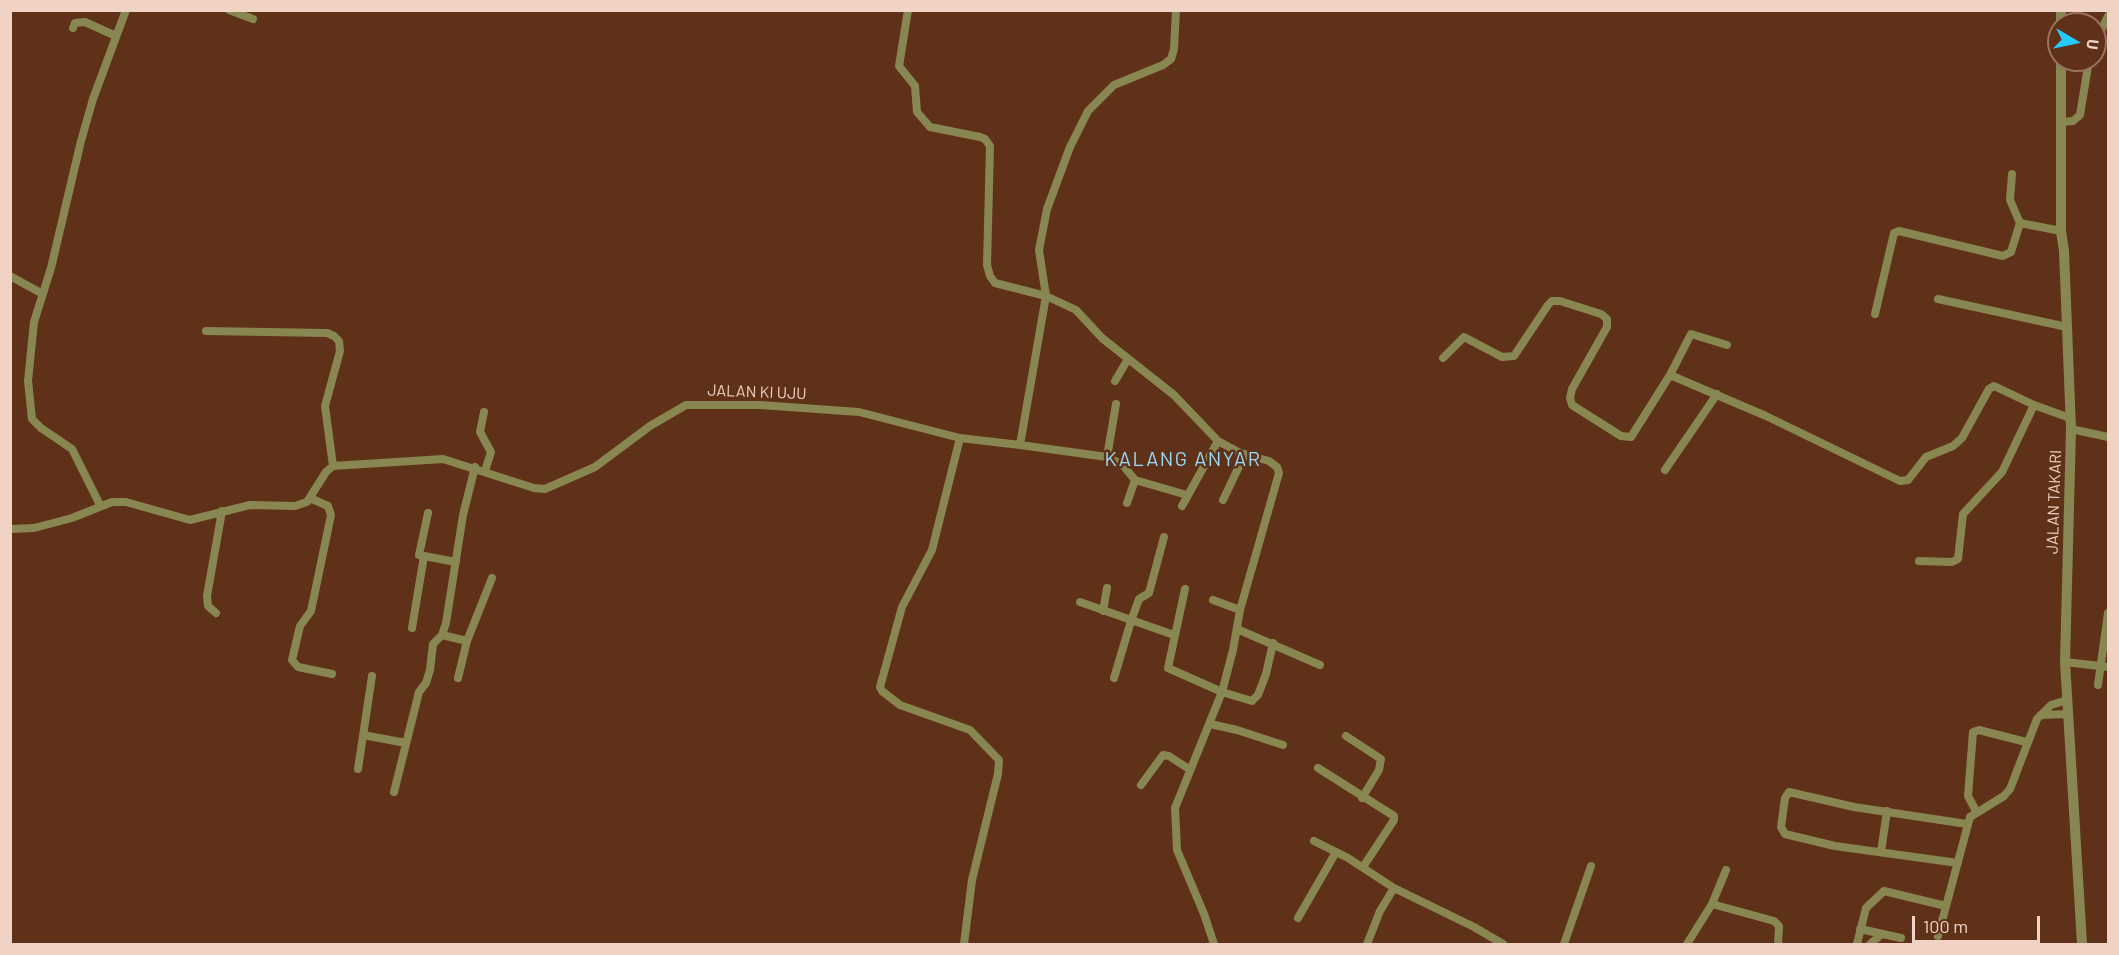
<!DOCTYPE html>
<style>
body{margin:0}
#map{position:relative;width:2119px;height:955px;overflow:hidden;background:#603119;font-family:Barlow,sans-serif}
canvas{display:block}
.frame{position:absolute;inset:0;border:12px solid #f0d3c5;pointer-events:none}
.north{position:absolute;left:2047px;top:12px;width:60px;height:60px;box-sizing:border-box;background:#603119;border:2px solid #9a725e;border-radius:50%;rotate:99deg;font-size:16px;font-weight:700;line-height:24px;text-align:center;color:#f0d3c5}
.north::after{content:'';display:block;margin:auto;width:21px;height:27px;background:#25c9fe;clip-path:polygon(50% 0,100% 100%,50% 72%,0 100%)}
.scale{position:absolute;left:1912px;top:916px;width:128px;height:27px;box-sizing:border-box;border:3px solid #f0d3c5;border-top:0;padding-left:8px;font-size:18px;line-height:21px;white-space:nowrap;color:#f0d3c5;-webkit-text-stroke:4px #603119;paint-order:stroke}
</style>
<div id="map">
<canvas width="2119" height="955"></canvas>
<div class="frame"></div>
<div class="north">U</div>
<div class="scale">100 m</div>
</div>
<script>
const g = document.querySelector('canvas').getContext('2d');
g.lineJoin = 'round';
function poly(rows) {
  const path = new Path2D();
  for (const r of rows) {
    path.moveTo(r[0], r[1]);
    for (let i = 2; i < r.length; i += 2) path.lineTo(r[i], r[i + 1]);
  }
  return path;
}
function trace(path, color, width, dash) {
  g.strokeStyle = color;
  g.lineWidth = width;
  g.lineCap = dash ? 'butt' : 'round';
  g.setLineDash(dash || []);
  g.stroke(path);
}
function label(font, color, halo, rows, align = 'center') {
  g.font = font + ' Barlow,sans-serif';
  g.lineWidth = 5;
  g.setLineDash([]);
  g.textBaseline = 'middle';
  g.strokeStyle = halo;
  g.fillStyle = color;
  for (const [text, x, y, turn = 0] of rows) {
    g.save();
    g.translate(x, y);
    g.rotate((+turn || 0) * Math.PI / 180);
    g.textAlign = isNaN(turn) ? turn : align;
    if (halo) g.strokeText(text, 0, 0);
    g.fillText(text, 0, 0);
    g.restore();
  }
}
trace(poly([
 [229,10,253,19],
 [1176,10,1174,49,1171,59,1163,65,1114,85,1088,111,1070,147,1047,209,1039,250,1046,296,1076,310,1102,338,1174,395,1218,441,1240,453,1269,461,1277,467,1279,473,1240,610,1233,650,1222,692,1175,808,1177,850,1204,914,1214,944],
 [73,28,75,23,85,22,116,36],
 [2095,44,2108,16],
 [2062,122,2073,121,2080,115,2089,60],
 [2012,174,2010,200,2020,223],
 [10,276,41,293],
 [1938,299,2067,327],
 [1875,314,1894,233,1899,231,2003,256,2011,252,2020,223,2061,231],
 [206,331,327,333,334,336,339,341,340,351,325,406,333,466],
 [1443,358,1464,337,1502,357,1514,356,1548,305,1552,301,1560,301,1601,314,1607,319,1607,327,1572,389,1570,398,1572,405,1621,436,1631,437,1670,375,1766,416,1900,481,1908,480,1926,457,1953,446,1962,438,1989,389,1994,386,2034,405,2070,418],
 [1670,375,1691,334,1727,345],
 [1115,381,1128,359],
 [484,412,480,432,491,452,485,471],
 [2071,429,2108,437],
 [960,438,932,550,902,607,880,687,882,691,900,705,970,730,999,760,998,774,972,880,964,944],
 [1020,445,1107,457,1116,404],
 [1107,457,1122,464,1135,480,1127,503],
 [1665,470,1717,394],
 [1135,480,1187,495],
 [310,498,328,506,331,515,311,611,300,626,292,660,298,667,332,674],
 [1223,500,1245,454],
 [100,505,72,449,41,428,32,419,28,381,34,322,51,268,81,141,93,99,126,10],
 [1182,506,1218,441],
 [10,529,34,528,72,518,112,502,126,502,190,520,250,505,295,506,307,502,326,472,333,466,443,459,534,488,545,489,595,467,650,426,686,405,760,405,859,412,960,438,1020,445,1046,296,995,283,990,276,987,265,990,146,985,139,980,137,930,127,917,112,915,86,899,66,908,10],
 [424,556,419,555,428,513],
 [1919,561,1952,562,1958,559,1963,514,2002,472,2034,405],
 [1185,589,1168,668,1222,692,1252,701,1258,695,1266,674,1273,643],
 [1213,600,1240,610],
 [1080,602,1174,635],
 [1103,611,1107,588],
 [216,613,208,606,207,596,222,511],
 [412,628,424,556,456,562],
 [1237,629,1320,665],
 [442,635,467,641,458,678],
 [467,641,492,578],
 [2065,662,2108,667],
 [1114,678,1131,621,1139,599,1149,593,1164,537],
 [2098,685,2108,613],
 [2041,715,2068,714],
 [1210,724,1237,730,1283,745],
 [363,735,406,743],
 [1346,736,1381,759,1379,770,1362,798],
 [1318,768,1394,816,1394,820,1363,867],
 [358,769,372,676],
 [1141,785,1163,755,1169,756,1189,769],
 [394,792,419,692,426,683,430,670,433,644,442,635,446,623,463,515,475,467],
 [1976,811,1968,796,1973,732,1979,730,2026,742],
 [1314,841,1348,858,1394,888],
 [1881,852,1887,811],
 [1958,863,1835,846,1785,834,1781,827,1785,798,1789,792,1854,807,1967,824],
 [1712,904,1774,921,1779,926,1778,944],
 [1298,918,1336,852],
 [1860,929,1901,938],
 [1938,936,1970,817,2004,796,2010,789,2037,719,2051,705,2067,700],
 [1367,944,1380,911,1394,888,1474,927,1503,944],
 [1564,944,1591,866],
 [1687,944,1712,904,1726,870],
 [1857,944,1866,908,1884,891,1946,906],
 [1870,944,1882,934]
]), '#888751', 8);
trace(poly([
 [2061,10,2061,24],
 [2061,60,2061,231,2064,251,2071,429,2065,662,2082,944]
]), '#888751', 10);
label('16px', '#f0d3c5', '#603119', [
 ["JALAN KI UJU",757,392,2],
 ["JALAN TAKARI",2054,502,-88]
]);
g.letterSpacing = '1.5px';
label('20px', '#98ddfa', '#603119', [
 ["KALANG ANYAR",1183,459]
]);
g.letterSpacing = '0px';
</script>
